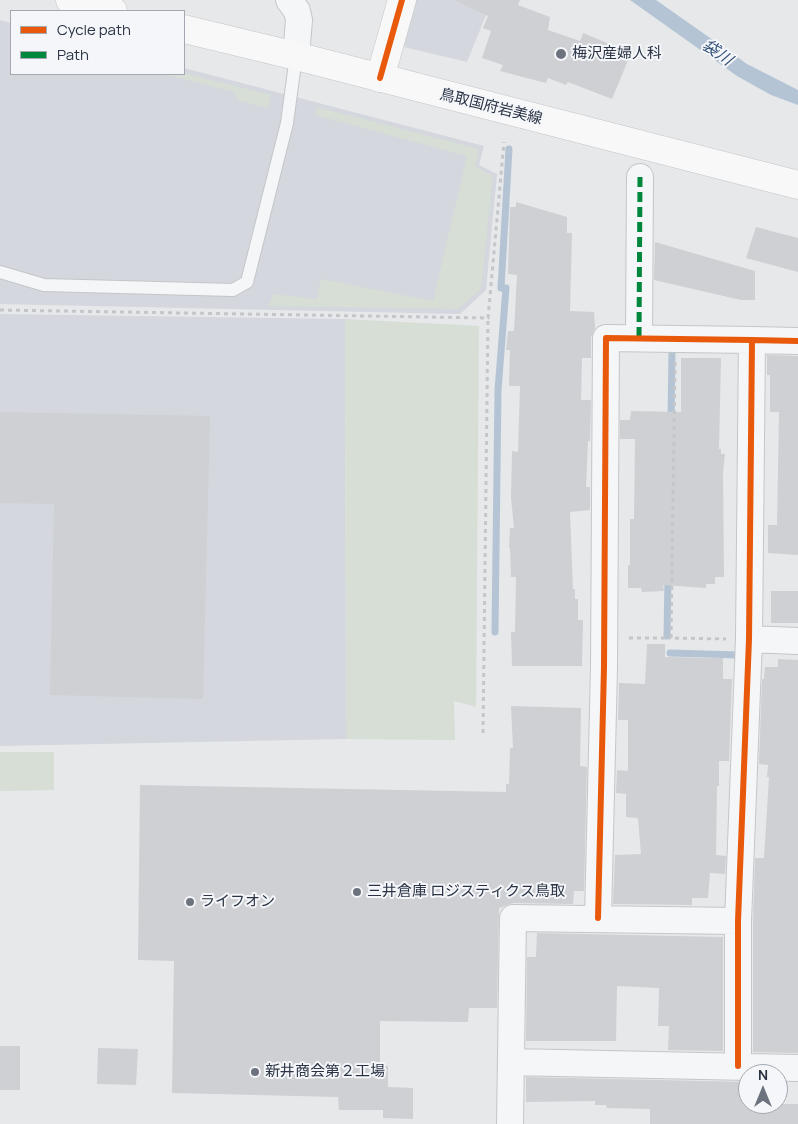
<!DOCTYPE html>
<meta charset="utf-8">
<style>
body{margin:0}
#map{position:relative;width:798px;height:1124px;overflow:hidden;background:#e6e8ea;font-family:Manrope,sans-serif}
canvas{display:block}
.legend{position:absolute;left:10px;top:10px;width:175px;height:65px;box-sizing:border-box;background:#f4f6f9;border:1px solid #a4a8b1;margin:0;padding:6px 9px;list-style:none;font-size:15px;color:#2b3445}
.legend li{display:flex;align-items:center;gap:10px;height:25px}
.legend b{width:25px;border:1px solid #a4a8b1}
.north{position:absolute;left:738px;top:1064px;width:50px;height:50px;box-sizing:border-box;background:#f4f6f9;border:1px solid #a4a8b1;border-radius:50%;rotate:0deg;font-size:14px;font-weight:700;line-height:20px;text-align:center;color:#2b3445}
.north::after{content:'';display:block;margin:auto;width:18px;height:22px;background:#6c737f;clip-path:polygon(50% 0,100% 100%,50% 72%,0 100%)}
</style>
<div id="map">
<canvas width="798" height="1124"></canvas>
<ul class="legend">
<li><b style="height:6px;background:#e8590c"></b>Cycle path</li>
<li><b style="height:6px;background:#00873e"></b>Path</li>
</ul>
<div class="north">N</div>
</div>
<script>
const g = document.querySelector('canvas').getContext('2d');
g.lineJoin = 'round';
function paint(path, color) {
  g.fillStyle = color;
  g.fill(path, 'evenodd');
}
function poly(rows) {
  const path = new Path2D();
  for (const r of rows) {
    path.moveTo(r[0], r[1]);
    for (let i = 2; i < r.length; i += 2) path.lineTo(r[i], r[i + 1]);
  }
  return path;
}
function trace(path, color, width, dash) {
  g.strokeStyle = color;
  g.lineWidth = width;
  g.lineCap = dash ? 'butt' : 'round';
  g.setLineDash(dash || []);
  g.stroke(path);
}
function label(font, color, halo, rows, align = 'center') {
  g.font = font + ' Manrope,"Noto Sans JP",sans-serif';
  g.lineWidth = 4;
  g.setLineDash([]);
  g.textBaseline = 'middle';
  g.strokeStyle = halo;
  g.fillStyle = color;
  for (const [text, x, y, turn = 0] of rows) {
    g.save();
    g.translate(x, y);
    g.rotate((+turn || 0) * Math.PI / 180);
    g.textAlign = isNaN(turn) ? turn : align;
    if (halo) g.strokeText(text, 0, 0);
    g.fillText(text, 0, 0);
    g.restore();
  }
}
paint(poly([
 [416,0,492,0,467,62,404,47],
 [0,20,11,23,11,74,184,74,184,68,484,146,479,165,497,174,486,290,460,314,0,304],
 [0,314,345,319,346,739,0,746]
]), '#d4d7dd');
paint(poly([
 [184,73,271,95,268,108,238,100,234,92,163,74],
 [317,107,479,149,475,166,493,176,481,289,458,309,269,306,273,294,317,299,321,279,433,301,467,156,315,115],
 [345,319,479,326,476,707,454,701,455,740,346,739],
 [0,752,54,752,54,790,0,791]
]), '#d6ded6');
paint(poly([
 [630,0,656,0,747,64,798,90,798,105,771,95,737,76]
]), '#b4c4d5');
trace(poly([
 [671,421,672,350],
 [495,632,498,390,506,288,501,288,509,149],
 [667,636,668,577],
 [670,653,739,655]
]), '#b4c4d5', 7);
paint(poly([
 [454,0,520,0,518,5,550,17,548,30,580,41,583,33,631,53,612,99,568,82,566,85,548,78,546,83,500,71,503,65,482,58,491,31,483,28,488,16],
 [516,202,567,217,567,233,572,233,570,311,594,312,595,328,591,337,591,358,582,358,581,400,591,400,590,441,588,441,586,487,590,487,590,510,570,512,573,589,575,589,575,599,578,599,578,620,583,620,582,666,512,666,511,632,515,632,516,577,511,577,510,548,509,548,510,528,514,528,511,498,512,451,518,452,520,386,509,386,510,350,506,350,508,331,514,331,517,275,508,274,510,207,516,207],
 [756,227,798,238,798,272,746,258],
 [655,242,755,271,755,300,741,300,654,280],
 [767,355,798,356,798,555,768,553,768,525,777,525,779,412,770,412,770,375,767,375],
 [681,358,721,358,719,449,721,449,721,454,725,454,723,472,724,577,715,577,715,584,706,584,706,588,663,585,664,591,642,592,641,588,628,588,628,565,630,565,630,519,634,519,635,439,620,439,620,420,630,420,631,411,681,412],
 [0,412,210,416,203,699,50,695,54,504,0,503],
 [771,591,798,591,798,623,771,623],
 [647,644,665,644,665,657,723,658,723,679,732,679,729,761,719,761,719,786,717,786,716,855,726,856,725,874,710,873,708,898,692,898,692,905,613,904,615,855,641,854,638,818,626,817,626,794,616,793,617,770,628,771,628,720,618,720,619,683,645,684],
 [778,659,798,660,798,1053,753,1052,753,921,755,858,764,858,769,777,767,777,768,765,759,764,762,679,764,679,765,667,778,667],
 [511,706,581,708,580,766,587,767,584,891,574,891,573,904,513,903,499,908,497,1008,469,1008,468,1022,380,1021,380,1065,388,1066,388,1087,413,1088,413,1119,383,1118,383,1110,339,1110,338,1097,172,1093,174,961,138,960,140,785,506,792,506,784,509,784,510,748,513,748],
 [537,933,723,937,723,1051,668,1050,669,1026,658,1026,659,988,617,986,616,1041,526,1041,527,957,536,957],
 [0,1046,20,1046,20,1090,0,1090],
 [98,1048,138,1049,136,1085,97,1084],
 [526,1077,748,1082,748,1104,798,1104,798,1124,650,1124,650,1109,607,1108,606,1105,595,1105,595,1101,526,1102]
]), '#ced0d3');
const lane = poly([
 [0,272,44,285,233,290,247,282,287,123,296,56]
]);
const street = poly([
 [289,0,297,11,299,20,296,56],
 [639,337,640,177],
 [749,639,798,641],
 [598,918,604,667,606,338,752,340],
 [511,1062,798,1068],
 [738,1066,738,921,749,639,752,340,798,341],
 [510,1124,513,918,738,921]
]);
const secondary = poly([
 [380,78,402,0]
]);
const primary = poly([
 [70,0,113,11],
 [184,29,296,56,798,185]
]);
trace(lane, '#c4c6c8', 14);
trace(street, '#c4c6c8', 28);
trace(secondary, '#c4c6c8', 29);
trace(primary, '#c2c5c8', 29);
trace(poly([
 [0,310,488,318,504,142],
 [675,362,671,638,726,639],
 [629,638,671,638],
 [483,733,488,318]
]), '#c5c6ca', 3, [4, 4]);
trace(lane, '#f5f6f7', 12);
trace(street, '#f5f6f7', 26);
trace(secondary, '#f8f8f8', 28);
trace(primary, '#f8f8f8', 28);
trace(poly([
 [639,337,640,177]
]), '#00873e', 5, [10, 5]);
trace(poly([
 [380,78,402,0],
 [598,918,604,667,606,338,752,340],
 [738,1066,738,921,749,639,752,340,798,341]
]), '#e8590c', 6);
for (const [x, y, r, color] of [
 [561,54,6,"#6c737f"],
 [357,892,5,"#6c737f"],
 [190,902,5,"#6c737f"],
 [255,1072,5,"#6c737f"]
]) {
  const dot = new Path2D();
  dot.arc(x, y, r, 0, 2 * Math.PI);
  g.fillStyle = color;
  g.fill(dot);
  trace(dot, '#f4f6f9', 2);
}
label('15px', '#2b3445', '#f4f6f9', [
 ["梅沢産婦人科",572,54],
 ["三井倉庫 ロジスティクス鳥取",367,892],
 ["ライフオン",200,902],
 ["新井商会第２工場",265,1072]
], 'left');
label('15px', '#2b3445', '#f4f6f9', [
 ["鳥取国府岩美線",491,107,14]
]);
label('italic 16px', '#34527a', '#f4f6f9', [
 ["袋川",717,53,35]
]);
</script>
